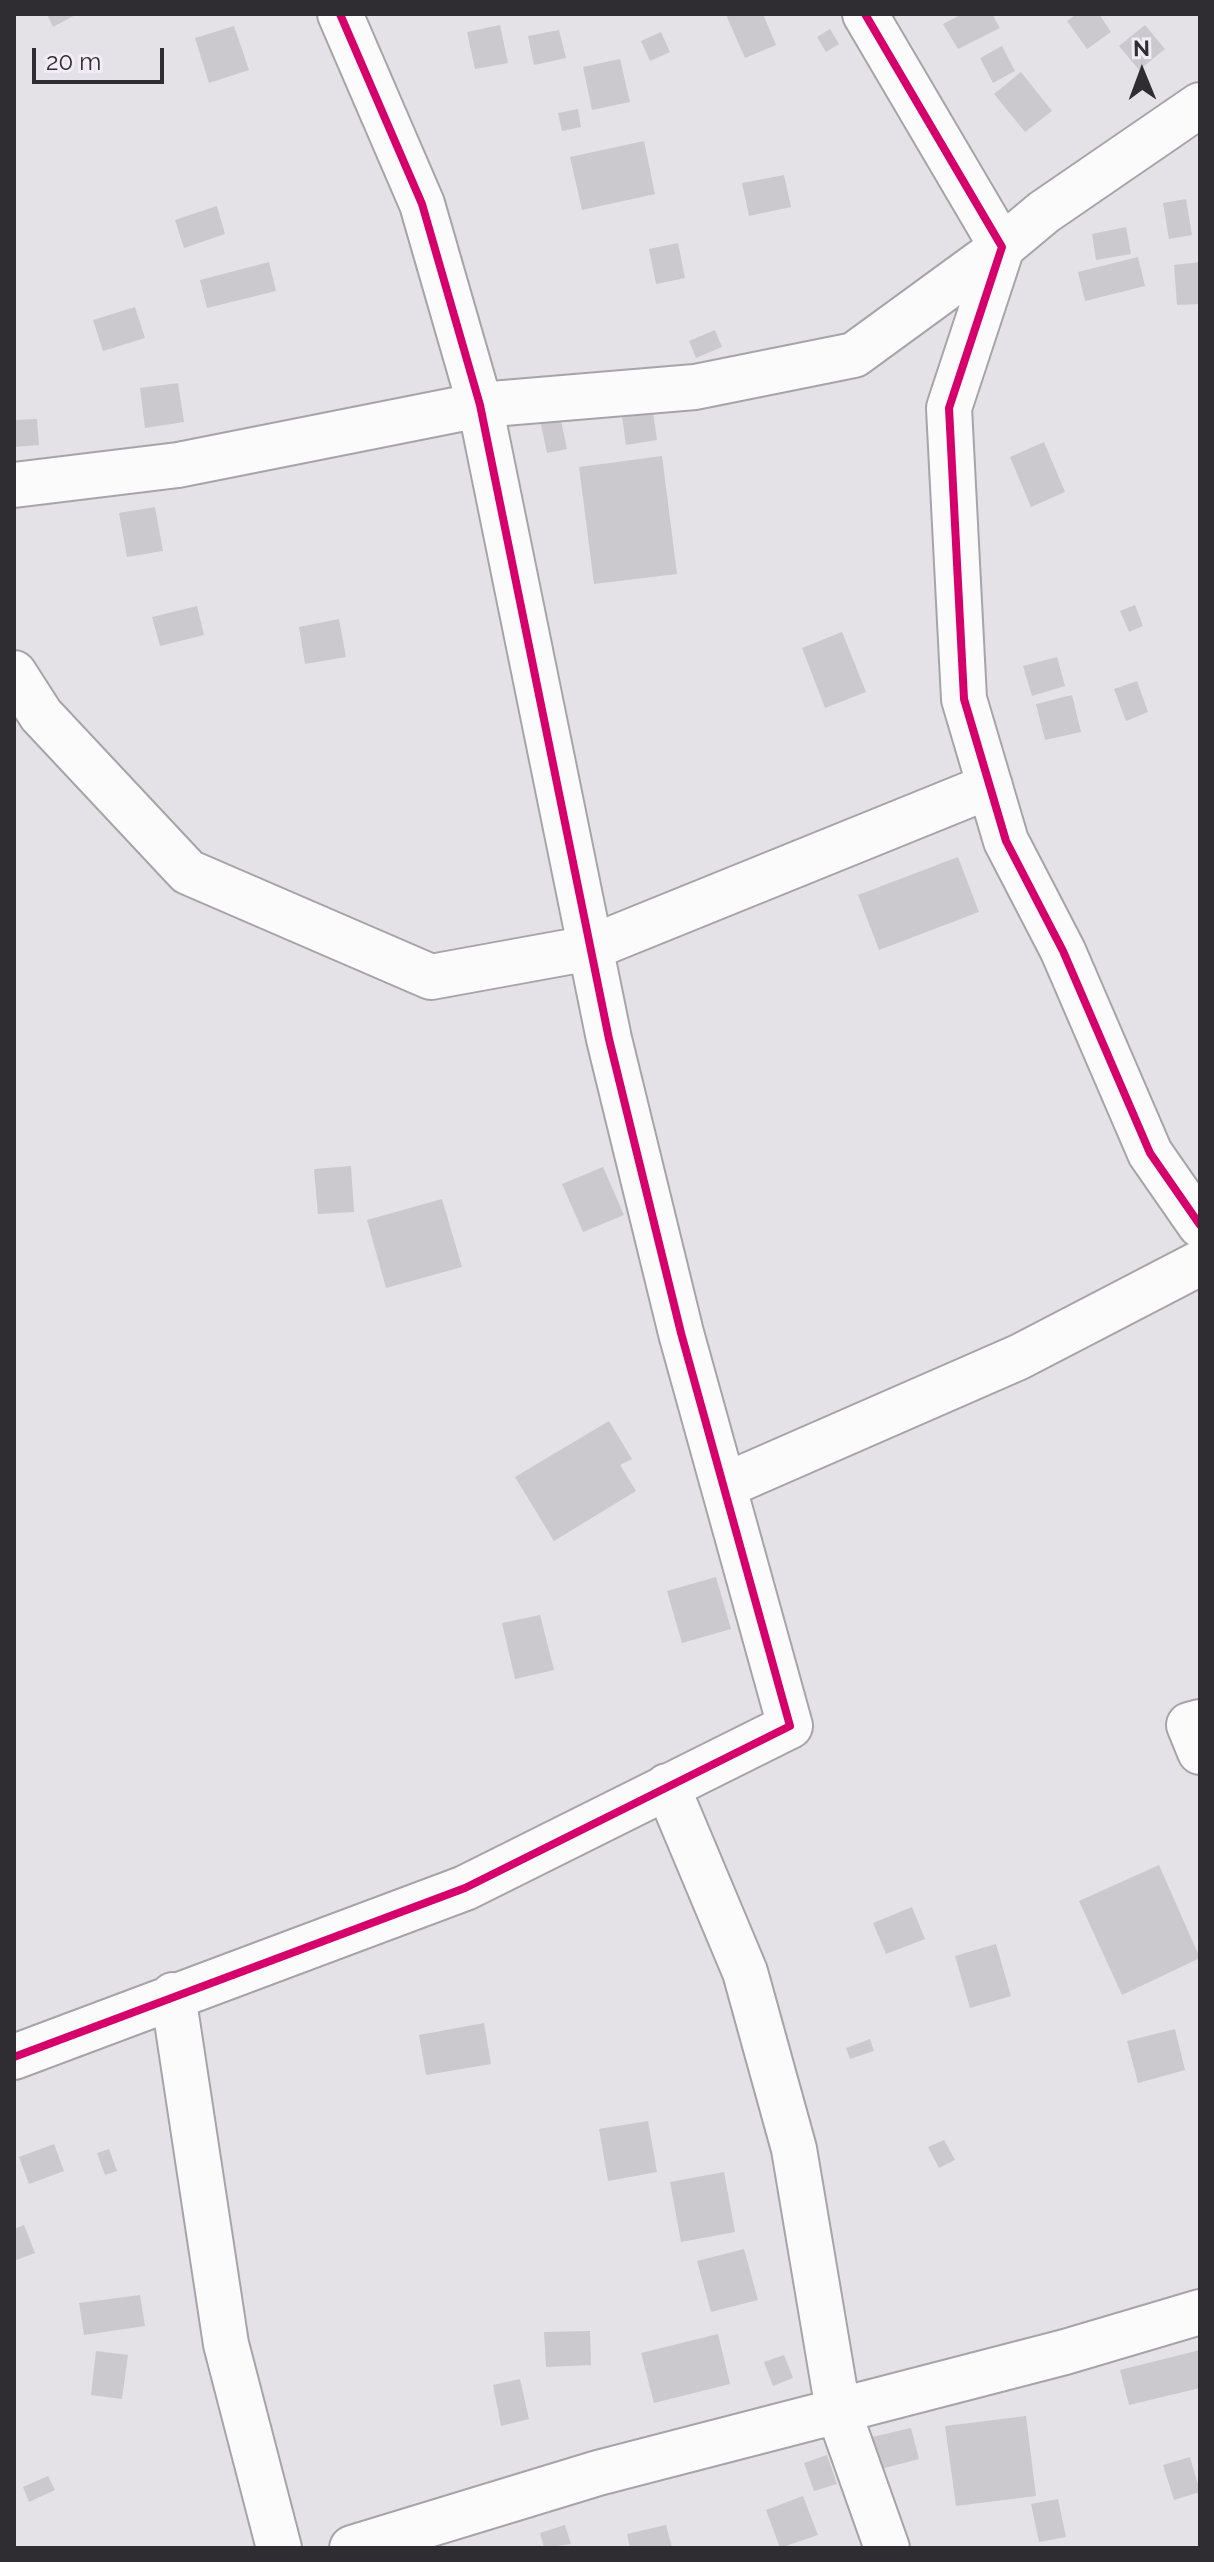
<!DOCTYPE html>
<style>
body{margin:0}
#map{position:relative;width:1214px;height:2562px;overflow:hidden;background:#e4e2e7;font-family:Raleway,sans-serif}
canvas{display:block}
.frame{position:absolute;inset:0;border:16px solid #2f2d31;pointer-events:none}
.north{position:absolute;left:1102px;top:32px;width:80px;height:80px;-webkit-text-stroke:6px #f2ecf7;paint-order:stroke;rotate:359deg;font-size:22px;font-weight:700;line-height:32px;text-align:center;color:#2f2d31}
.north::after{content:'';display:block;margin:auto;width:28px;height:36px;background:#2f2d31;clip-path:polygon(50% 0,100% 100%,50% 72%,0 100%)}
.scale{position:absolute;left:32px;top:48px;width:132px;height:36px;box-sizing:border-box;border:4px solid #2f2d31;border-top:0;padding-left:10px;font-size:24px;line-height:28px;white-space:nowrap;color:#2f2d31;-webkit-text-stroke:6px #f2ecf7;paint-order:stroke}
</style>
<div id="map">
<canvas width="1214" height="2562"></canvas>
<div class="frame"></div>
<div class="north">N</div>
<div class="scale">20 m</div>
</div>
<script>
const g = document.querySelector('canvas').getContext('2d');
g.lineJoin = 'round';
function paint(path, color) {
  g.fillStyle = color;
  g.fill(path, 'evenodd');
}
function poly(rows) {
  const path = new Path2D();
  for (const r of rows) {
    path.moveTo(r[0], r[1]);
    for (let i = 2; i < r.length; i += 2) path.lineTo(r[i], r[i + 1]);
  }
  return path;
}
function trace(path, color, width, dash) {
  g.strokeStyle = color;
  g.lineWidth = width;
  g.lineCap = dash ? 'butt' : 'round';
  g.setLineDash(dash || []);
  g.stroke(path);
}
paint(poly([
 [47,14,77,14,53,27],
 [763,14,776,45,745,58,726,15],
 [962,14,992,14,1000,28,958,49,943,24],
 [1077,14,1099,14,1111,32,1087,49,1067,21],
 [500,25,508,63,475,69,467,32],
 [1145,25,1165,49,1139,70,1119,46],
 [234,26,249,70,209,83,195,38],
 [830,29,839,44,826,52,817,37],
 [559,30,566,58,534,65,528,36],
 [661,32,670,52,650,61,641,41],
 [1002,46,1015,71,993,83,980,58],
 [620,59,630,102,592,110,583,67],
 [1021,72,1052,111,1025,132,994,94],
 [578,109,581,127,562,131,558,113],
 [644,141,655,194,582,210,570,157],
 [784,175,791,207,749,216,742,183],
 [1186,199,1192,235,1169,239,1163,203],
 [217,206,225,234,184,248,175,220],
 [1126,227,1131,254,1096,260,1092,234],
 [678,243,685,278,656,284,649,249],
 [1138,257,1145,286,1085,301,1078,272],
 [269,262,276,291,207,308,200,280],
 [1200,262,1200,304,1177,305,1174,265],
 [135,307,145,338,103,351,93,320],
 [715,330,722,347,696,358,689,341],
 [178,383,184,422,145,428,140,388],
 [651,398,657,440,626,445,620,402],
 [560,416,567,449,547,453,540,420],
 [37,419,39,445,14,447,14,420],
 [1044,442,1065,492,1031,507,1010,457],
 [662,456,677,574,594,584,579,467],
 [155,507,163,551,127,557,119,513],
 [1135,605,1143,626,1129,632,1120,611],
 [197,606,204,635,160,646,152,617],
 [339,619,346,657,305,664,299,627],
 [842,632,866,692,825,708,802,648],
 [1057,657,1065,686,1032,696,1023,666],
 [1137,681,1148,712,1126,721,1114,689],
 [1072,695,1081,732,1045,740,1036,704],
 [958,857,979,912,879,950,858,895],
 [351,1166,354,1212,318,1214,314,1169],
 [603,1167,624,1215,583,1232,562,1184],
 [442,1199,462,1267,386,1288,367,1220],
 [609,1421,632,1459,620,1465,636,1491,554,1541,515,1477],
 [716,1577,731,1629,682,1643,667,1591],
 [540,1615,554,1670,515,1679,502,1623],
 [1159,1865,1200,1958,1122,1995,1079,1901],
 [912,1907,925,1939,886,1954,873,1923],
 [996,1944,1011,1996,970,2008,955,1956],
 [484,2023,491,2064,426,2075,419,2035],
 [1175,2029,1185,2070,1138,2083,1127,2041],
 [870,2039,874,2051,850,2059,846,2048],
 [648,2121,657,2172,608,2181,599,2129],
 [944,2140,955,2160,939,2168,928,2147],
 [54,2144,64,2171,29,2184,19,2157],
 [109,2149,117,2171,105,2175,97,2153],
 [724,2172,735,2232,681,2242,670,2182],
 [24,2225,35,2253,14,2261,14,2229],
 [744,2249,758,2300,711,2312,697,2261],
 [140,2295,145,2326,84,2335,79,2303],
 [590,2331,591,2365,546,2367,544,2332],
 [718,2334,730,2384,654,2403,641,2353],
 [1200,2350,1200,2388,1129,2405,1120,2370],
 [96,2351,128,2355,122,2399,91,2395],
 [784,2355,793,2378,773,2386,764,2362],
 [520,2379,529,2419,501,2426,493,2385],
 [1026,2416,1036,2496,956,2506,945,2426],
 [911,2428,919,2459,881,2469,872,2437],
 [827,2455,837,2484,814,2491,804,2463],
 [1190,2457,1200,2492,1174,2500,1163,2465],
 [48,2476,55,2490,29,2502,23,2487],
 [803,2496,818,2535,780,2548,766,2510],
 [1058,2499,1066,2537,1039,2542,1031,2504],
 [565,2525,571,2544,544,2548,540,2533],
 [666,2525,672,2548,630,2548,627,2534]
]), '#cbc9cd');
const minor = poly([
 [865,14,1002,247,949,408,964,699,1006,841,1063,951,1150,1153,1200,1225],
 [14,485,178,465,480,405,695,387,854,355,1002,247,1044,212,1200,105],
 [14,673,41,715,188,872,431,977,590,948,990,786],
 [724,1486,1019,1357,1200,1263],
 [1200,1722,1189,1725,1200,1752],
 [667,1786,745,1972,794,2149,838,2410,887,2548],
 [173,1995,226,2344,279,2548],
 [14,2057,465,1888,790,1726,681,1333,609,1039,480,405,422,204,340,14],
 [352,2548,598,2473,1065,2352,1200,2312]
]);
trace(minor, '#a6a4a9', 48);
trace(minor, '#fbfbfb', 44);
trace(poly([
 [865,14,1002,247,949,408,964,699,1006,841,1063,951,1150,1153,1200,1225],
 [14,2057,465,1888,790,1726,681,1333,609,1039,480,405,422,204,340,14]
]), '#d6006c', 8);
</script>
